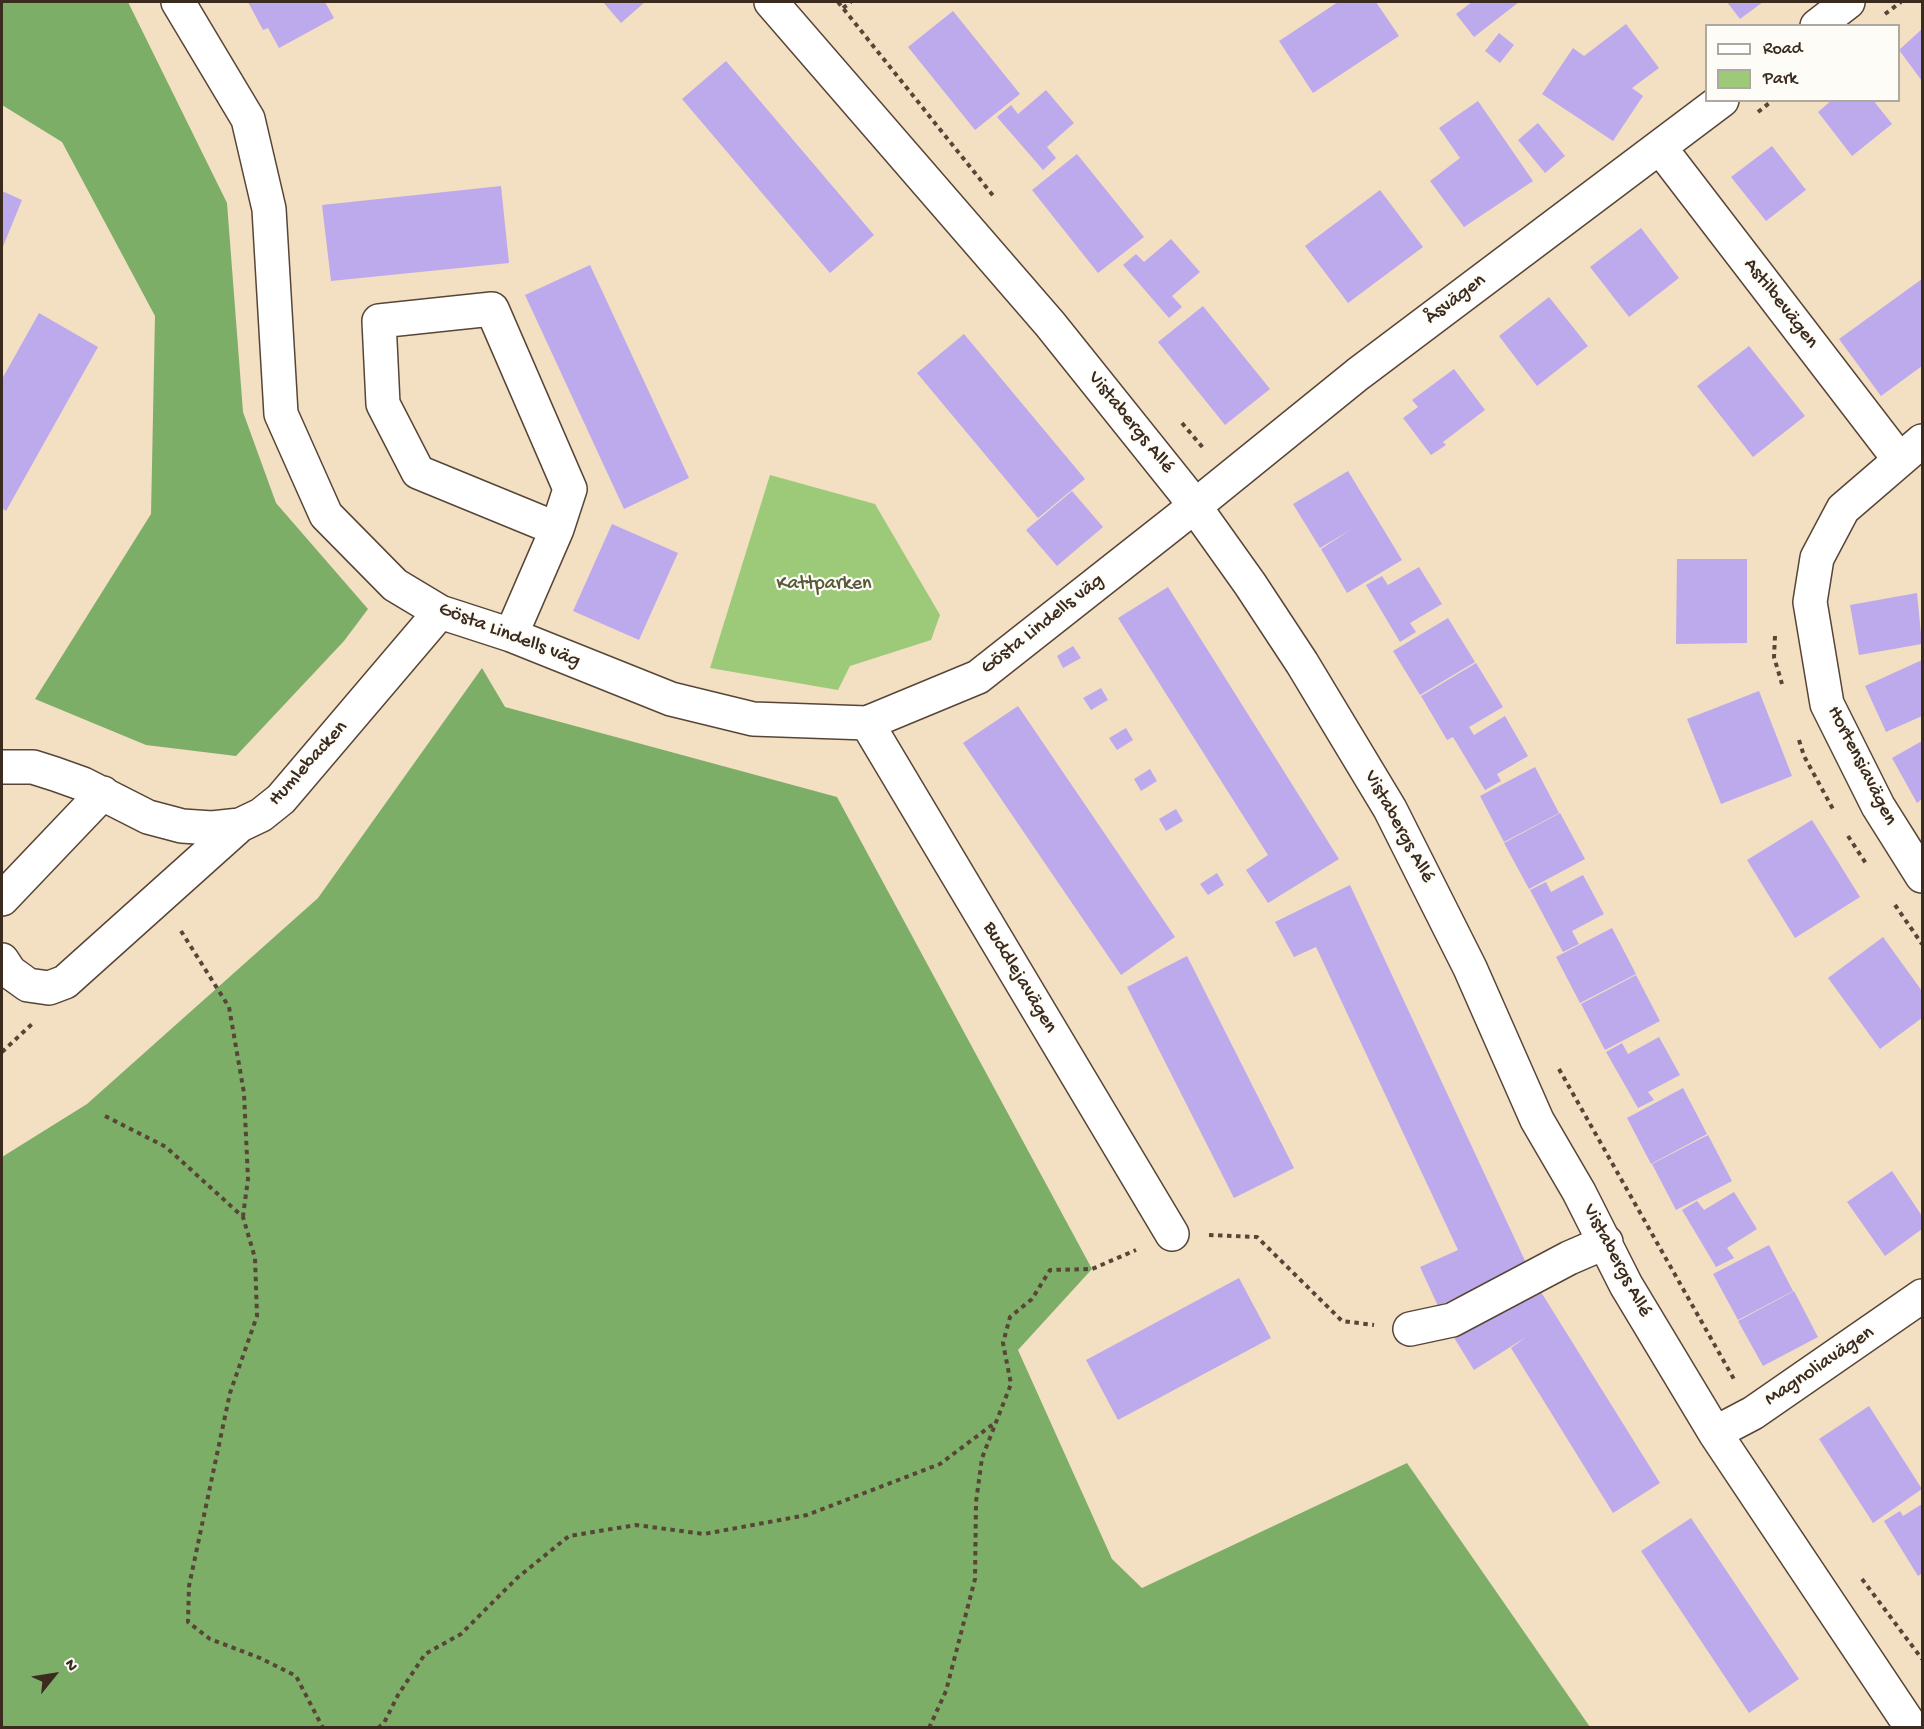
<!DOCTYPE html>
<meta charset="utf-8">
<style>
body{margin:0}
#map{position:relative;width:1924px;height:1729px;overflow:hidden;background:#f3dfc2;font-family:"Gochi Hand",sans-serif}
canvas{display:block}
.frame{position:absolute;inset:0;border:3px solid #3b2a1e;pointer-events:none}
.legend{position:absolute;left:1705px;top:24px;width:195px;height:78px;box-sizing:border-box;background:#fdfcf7;border:2px solid #afa8a0;margin:0;padding:8px 10px;list-style:none;font-size:18px;color:#3b2a1e}
.legend li{display:flex;align-items:center;gap:12px;height:30px}
.legend b{width:30px;border:2px solid #afa8a0}
.north{position:absolute;left:24px;top:1645px;width:60px;height:60px;-webkit-text-stroke:4px #fdfcf7;paint-order:stroke;rotate:60deg;font-size:16px;font-weight:700;line-height:24px;text-align:center;color:#3b2a1e}
.north::after{content:'';display:block;margin:auto;width:21px;height:27px;background:#3b2a1e;clip-path:polygon(50% 0,100% 100%,50% 72%,0 100%)}
</style>
<div id="map">
<canvas width="1924" height="1729"></canvas>
<div class="frame"></div>
<ul class="legend">
<li><b style="height:8px;background:#fff"></b>Road</li>
<li><b style="height:16px;background:#9cca78"></b>Park</li>
</ul>
<div class="north">N</div>
</div>
<script>
const g = document.querySelector('canvas').getContext('2d');
g.lineJoin = 'round';
function paint(path, color) {
  g.fillStyle = color;
  g.fill(path, 'evenodd');
}
function poly(rows) {
  const path = new Path2D();
  for (const r of rows) {
    path.moveTo(r[0], r[1]);
    for (let i = 2; i < r.length; i += 2) path.lineTo(r[i], r[i + 1]);
  }
  return path;
}
function trace(path, color, width, dash) {
  g.strokeStyle = color;
  g.lineWidth = width;
  g.lineCap = dash ? 'butt' : 'round';
  g.setLineDash(dash || []);
  g.stroke(path);
}
function label(font, color, halo, rows, align = 'center') {
  g.font = font + ' "Gochi Hand",sans-serif';
  g.lineWidth = 4.5;
  g.setLineDash([]);
  g.textBaseline = 'middle';
  g.strokeStyle = halo;
  g.fillStyle = color;
  for (const [text, x, y, turn = 0] of rows) {
    g.save();
    g.translate(x, y);
    g.rotate((+turn || 0) * Math.PI / 180);
    g.textAlign = isNaN(turn) ? turn : align;
    if (halo) g.strokeText(text, 0, 0);
    g.fillText(text, 0, 0);
    g.restore();
  }
}
paint(poly([
 [770,475,875,504,940,615,931,640,850,666,838,690,710,668]
]), '#9cca78');
paint(poly([
 [2,2,128,2,227,203,243,412,276,503,368,609,344,641,236,756,146,745,35,699,151,514,155,316,62,142,2,105],
 [482,668,505,707,837,797,1092,1269,1018,1350,1112,1559,1142,1588,1407,1463,1590,1727,2,1727,2,1157,87,1104,318,898]
]), '#7dae68');
paint(poly([
 [248,2,325,2,334,18,279,48,268,28,263,30],
 [603,2,645,2,621,23],
 [1338,2,1376,2,1399,36,1313,93,1279,41],
 [1472,2,1519,2,1474,37,1456,14],
 [1727,2,1763,2,1740,19],
 [953,11,1020,94,975,130,908,47],
 [1626,24,1659,68,1632,88,1643,96,1613,141,1542,94,1573,48,1584,56],
 [1922,29,1922,81,1899,50],
 [1499,33,1514,45,1500,63,1485,51],
 [726,61,874,235,830,273,682,99],
 [1046,90,1074,123,1047,147,1056,158,1043,170,997,117,1011,105,1018,114],
 [1832,100,1873,100,1892,124,1852,156,1818,112],
 [1478,101,1533,181,1464,227,1430,181,1460,158,1439,128],
 [1538,123,1565,156,1545,173,1518,140],
 [1772,146,1806,190,1766,221,1731,177],
 [1077,154,1144,237,1098,273,1032,190],
 [501,186,509,263,331,281,322,205],
 [1380,190,1423,247,1348,303,1305,246],
 [2,191,22,200,2,249],
 [1641,228,1679,278,1629,317,1590,267],
 [1171,239,1200,272,1172,296,1182,307,1169,318,1123,265,1136,254,1144,262],
 [590,265,689,478,624,509,525,295],
 [1922,279,1922,366,1881,396,1839,339],
 [1549,297,1588,346,1537,386,1499,336],
 [1203,306,1270,389,1225,425,1158,342],
 [39,313,98,347,6,511,2,508,2,379],
 [964,334,1085,479,1038,518,917,373],
 [1749,346,1805,416,1753,457,1697,386],
 [1454,369,1485,410,1443,442,1446,445,1431,455,1403,418,1418,407,1412,400],
 [1348,471,1402,560,1347,593,1321,549,1352,529,1320,548,1293,504],
 [1072,491,1103,527,1057,566,1026,530],
 [612,524,678,553,639,640,573,611],
 [1677,559,1747,559,1747,643,1676,644],
 [1419,567,1442,604,1410,623,1416,632,1400,642,1366,585,1382,576,1388,585],
 [1168,587,1339,859,1268,903,1246,870,1268,855,1118,618],
 [1917,593,1922,644,1859,655,1850,605],
 [1448,618,1475,662,1420,695,1393,651],
 [1073,646,1081,658,1063,668,1057,656],
 [1922,660,1922,716,1886,732,1865,686],
 [1476,663,1503,707,1469,727,1474,735,1505,716,1528,756,1497,774,1501,781,1485,790,1453,737,1447,740,1421,696],
 [1101,688,1108,700,1091,710,1083,698],
 [1759,691,1792,776,1721,804,1687,719],
 [1018,706,1175,937,1121,975,963,743],
 [1126,728,1133,740,1117,750,1109,738],
 [1922,741,1922,799,1917,803,1892,758],
 [1535,767,1559,813,1504,842,1480,796],
 [1150,769,1157,781,1141,791,1134,779],
 [1176,809,1183,821,1166,831,1159,819],
 [1560,813,1585,859,1529,889,1504,843],
 [1812,820,1860,897,1795,938,1747,860],
 [1217,873,1224,885,1208,895,1200,884],
 [1583,875,1604,914,1572,931,1579,944,1563,952,1530,890,1546,882,1551,892],
 [1350,885,1527,1265,1438,1306,1420,1267,1458,1250,1316,947,1294,957,1275,922],
 [1612,928,1636,974,1580,1003,1556,957],
 [1883,937,1922,991,1922,1018,1880,1049,1828,978],
 [1187,956,1294,1168,1234,1198,1127,987],
 [1636,975,1660,1021,1605,1050,1581,1004],
 [1659,1037,1680,1075,1648,1092,1654,1100,1638,1108,1606,1052,1622,1043,1628,1054],
 [1683,1088,1707,1134,1651,1164,1627,1118],
 [1708,1135,1732,1181,1676,1210,1652,1164],
 [1892,1171,1922,1216,1922,1229,1885,1256,1847,1202],
 [1734,1192,1757,1229,1727,1248,1734,1258,1716,1267,1682,1210,1697,1201,1704,1210],
 [1769,1245,1793,1291,1738,1320,1713,1274],
 [1239,1278,1271,1338,1118,1420,1086,1360],
 [1536,1284,1660,1483,1613,1513,1511,1348,1526,1337,1474,1370,1453,1336],
 [1794,1291,1818,1337,1763,1366,1738,1321],
 [1869,1406,1922,1489,1873,1523,1819,1439],
 [1922,1504,1922,1573,1918,1576,1884,1521,1900,1511,1903,1516],
 [1691,1518,1799,1679,1749,1713,1641,1551]
]), '#bdaaed');
const minor = poly([
 [178,2,248,119,269,209,281,414,326,515,395,585,440,612,511,635,671,699,753,719,867,723,978,677,1195,506,1358,374,1722,100],
 [771,2,1050,324,1183,490,1250,584,1302,663,1390,809,1470,968,1537,1120,1579,1192,1626,1285,1715,1433,1912,1728],
 [1817,26,1848,2],
 [1661,149,1899,459],
 [1922,441,1843,509,1817,558,1810,602,1827,704,1878,806,1922,876],
 [511,635,557,529,570,489,492,309,379,321,383,404,418,472,557,529],
 [867,723,1172,1234],
 [2,767,33,767,55,774,83,784,148,817,182,826,212,828,240,825,261,815,281,799,440,612],
 [2,899,103,793],
 [2,960,10,972,28,985,49,988,65,982,240,825],
 [1410,1329,1452,1320,1569,1258,1606,1242],
 [1715,1433,1753,1413,1922,1296]
]);
trace(minor, '#574537', 36);
trace(poly([
 [838,2,995,198],
 [843,8,851,2],
 [1885,14,1901,2],
 [1758,112,1773,100],
 [1182,423,1204,449],
 [1775,636,1774,657,1782,684],
 [1799,740,1804,756,1834,811],
 [1848,836,1867,865],
 [1895,905,1922,944],
 [181,931,229,1007,244,1093,248,1179,243,1216],
 [2,1052,32,1024],
 [1559,1069,1735,1381],
 [105,1116,166,1147,243,1217,255,1258,257,1316,230,1393,189,1586,188,1622,210,1639,260,1658,296,1676,323,1728],
 [1209,1235,1257,1237,1342,1321,1374,1325],
 [1862,1579,1922,1659],
 [378,1728,384,1723,398,1695,425,1654,461,1634,517,1578,569,1536,636,1525,704,1534,807,1515,940,1464,996,1422],
 [929,1728,946,1691,975,1579,976,1502,982,1458,1011,1384,1003,1343,1010,1317,1032,1299,1050,1270,1092,1269,1136,1250]
]), '#574537', 4, [4.5, 4.5]);
trace(minor, '#fff', 33);
label('20px', '#3b2a1e', '#fdfcf7', [
 ["Åsvägen",1456,300,-37],
 ["Astilbevägen",1780,304,52],
 ["Vistabergs Allé",1130,423,51],
 ["Gösta Lindells väg",1043,625,-38],
 ["Gösta Lindells väg",509,636,21],
 ["Humlebacken",309,764,-48],
 ["Hortensiavägen",1861,766,63],
 ["Vistabergs Allé",1398,827,61],
 ["Buddlejavägen",1019,978,59],
 ["Vistabergs Allé",1616,1261,62],
 ["Magnoliavägen",1820,1367,-34]
]);
label('20px', '#585a39', '#fdfcf7', [
 ["Kattparken",824,585]
]);
</script>
